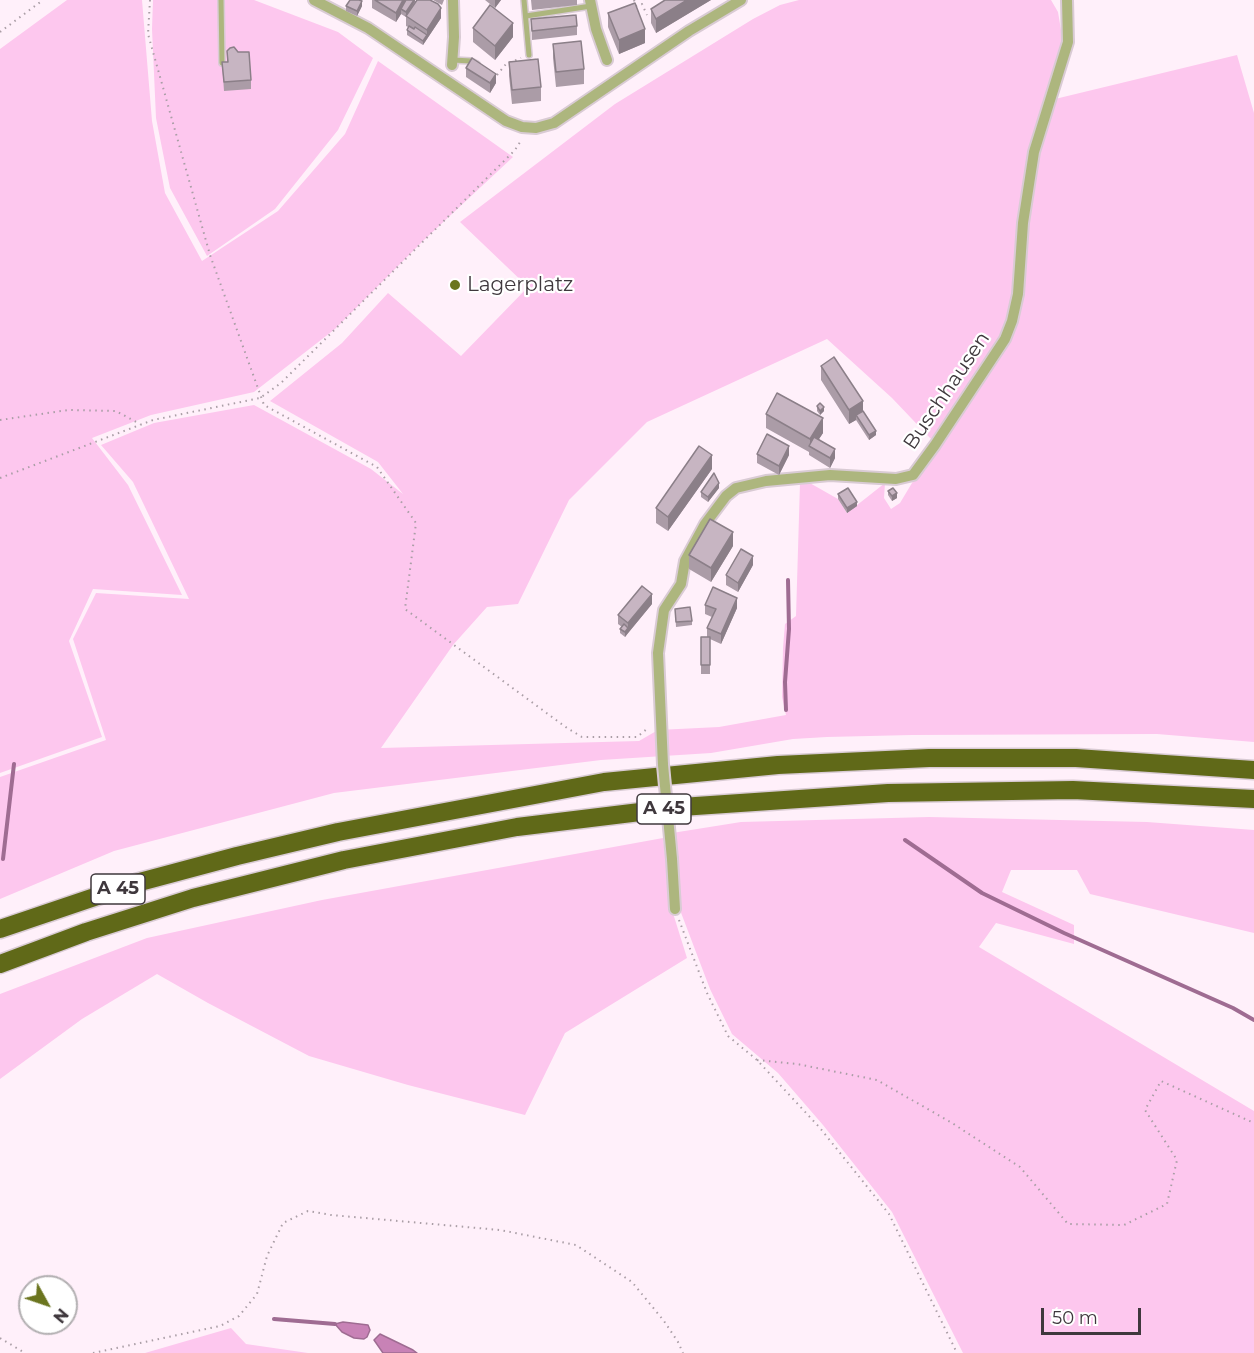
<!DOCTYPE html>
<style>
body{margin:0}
#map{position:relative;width:1254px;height:1353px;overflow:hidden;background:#fff0fa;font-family:Montserrat,sans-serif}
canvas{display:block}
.north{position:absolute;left:18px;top:1275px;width:60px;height:60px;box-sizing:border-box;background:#fff;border:2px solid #b2afb1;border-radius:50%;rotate:130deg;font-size:16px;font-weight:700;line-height:24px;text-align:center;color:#3f383d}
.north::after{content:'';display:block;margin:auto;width:21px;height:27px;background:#6b751f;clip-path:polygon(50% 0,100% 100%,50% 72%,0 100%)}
.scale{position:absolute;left:1041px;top:1308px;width:100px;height:27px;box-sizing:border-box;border:3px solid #3f383d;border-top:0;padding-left:8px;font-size:18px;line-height:21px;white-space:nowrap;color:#3f383d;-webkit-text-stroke:4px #fff;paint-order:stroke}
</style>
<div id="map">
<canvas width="1254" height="1353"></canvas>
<div class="north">N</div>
<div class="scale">50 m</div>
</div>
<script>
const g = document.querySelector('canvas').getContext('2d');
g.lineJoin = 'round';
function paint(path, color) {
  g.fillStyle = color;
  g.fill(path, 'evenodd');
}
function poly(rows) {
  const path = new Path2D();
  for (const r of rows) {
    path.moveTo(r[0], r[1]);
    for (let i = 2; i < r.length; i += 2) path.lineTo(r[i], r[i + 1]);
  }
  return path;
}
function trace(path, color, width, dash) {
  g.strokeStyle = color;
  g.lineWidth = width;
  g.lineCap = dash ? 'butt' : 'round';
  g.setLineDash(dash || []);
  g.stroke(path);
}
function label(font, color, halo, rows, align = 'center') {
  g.font = font + ' Montserrat,sans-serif';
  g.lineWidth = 4.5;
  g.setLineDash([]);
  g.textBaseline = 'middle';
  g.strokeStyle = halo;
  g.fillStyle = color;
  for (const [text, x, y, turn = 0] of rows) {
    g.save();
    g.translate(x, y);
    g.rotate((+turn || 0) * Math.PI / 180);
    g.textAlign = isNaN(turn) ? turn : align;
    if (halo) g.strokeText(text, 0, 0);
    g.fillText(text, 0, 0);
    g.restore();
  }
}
paint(poly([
 [67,0,142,0,152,121,165,193,202,261,278,211,345,134,378,61,513,157,424,240,335,329,254,392,151,415,92,438,128,485,182,595,93,589,69,641,102,737,0,773,0,49],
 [153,0,254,0,338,32,373,58,338,130,275,209,207,256,170,188,156,118,152,29],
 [799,0,1051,0,1058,12,1063,42,1029,150,1018,222,1013,293,1008,319,999,339,931,439,892,398,827,339,647,422,569,500,518,604,487,607,453,645,381,748,639,741,658,730,719,727,786,715,782,697,783,648,785,624,796,616,800,483,808,482,838,499,847,513,885,483,884,498,891,509,900,503,915,478,925,470,1008,343,1016,326,1022,297,1028,222,1040,152,1055,99,1237,55,1254,113,1254,742,1157,734,912,735,827,737,793,739,711,753,601,760,334,793,114,851,0,899,0,777,106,740,73,639,96,593,189,599,133,482,101,445,154,423,254,405,371,469,403,494,378,462,270,401,342,343,388,293,461,356,528,287,460,222,615,104,753,19,780,5],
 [929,817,1147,822,1254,830,1254,933,1090,894,1077,870,1011,870,1002,892,1074,925,1074,944,996,923,979,947,1254,1111,1254,1353,963,1353,892,1212,823,1125,778,1073,732,1034,710,989,680,910,672,833,741,822],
 [663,838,672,910,687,958,565,1033,525,1115,408,1085,309,1056,208,1003,157,974,82,1019,0,1079,0,994,147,938,322,900],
 [231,1328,246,1344,308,1353,145,1353]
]), '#fdc7ee');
const water = poly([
 [343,1322,368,1325,370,1330,367,1337,364,1339,354,1338,342,1332,335,1324,343,1322],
 [380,1334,413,1350,417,1353,383,1353,374,1340,380,1334]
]);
paint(water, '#c882b6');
trace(water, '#9f6c92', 1.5);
trace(poly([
 [786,710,785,682,789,629,788,580],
 [905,840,982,893,1064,933,1233,1008,1254,1020],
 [3,859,14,764],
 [274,1319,335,1324]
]), '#9f6c92', 4);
const service = poly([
 [221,0,222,63],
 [524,0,529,55],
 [526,16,591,6],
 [453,60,471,61,477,64]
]);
const minor = poly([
 [314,0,368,28,506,121,522,127,536,128,554,123,689,31,741,0],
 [590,0,596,29,607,60],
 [452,65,454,37,453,0],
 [663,765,658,653,664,610,681,584,685,561,705,524,726,496,736,488,766,481,830,475,896,479,913,475,935,445,1005,339,1012,321,1018,294,1023,223,1034,152,1068,42,1067,0],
 [672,859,675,909]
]);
const motorway = poly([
 [0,929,136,883,237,856,338,832,604,782,778,765,929,758,1076,758,1254,770],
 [0,964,86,932,193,898,344,860,517,827,681,807,888,793,1073,790,1254,799]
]);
trace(service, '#d9cbd4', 8);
trace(minor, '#d9cbd4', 14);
trace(motorway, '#d9cbd4', 21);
trace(poly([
 [150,0,148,34,210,255,264,405,377,467,416,523,405,609,567,728,582,737,637,737,648,728],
 [634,0,636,6,642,4,647,15],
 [0,32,43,0],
 [497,75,506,64,521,58],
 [0,420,68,410,116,411,140,424],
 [0,478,153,420,260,398,281,383,515,150,522,139],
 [679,920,707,993,728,1036,757,1060,820,1128,889,1214,957,1353],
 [757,1060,797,1064,877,1080,952,1123,1020,1167,1068,1224,1124,1225,1167,1204,1177,1160,1145,1110,1161,1081,1254,1123],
 [0,1338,25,1353],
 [93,1353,220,1326,239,1316,257,1294,267,1256,283,1223,308,1211,331,1215,500,1230,576,1245,632,1282,664,1321,678,1342,683,1353]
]), '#aa9ea6', 2, [1.5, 4.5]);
trace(service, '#adb67e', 5);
trace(minor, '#adb67e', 10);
trace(motorway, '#606918', 18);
const minorBridge = poly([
 [663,765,672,859]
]);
trace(minorBridge, '#d9cbd4', 14, []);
trace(minorBridge, '#adb67e', 10);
paint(poly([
 [372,0,415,0,415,1,441,18,423,45,407,35,407,30,408,27,406,26,406,17,401,14,396,22,372,8],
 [433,0,444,0,442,5],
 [485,0,501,0,495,8],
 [531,0,577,0,577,5,532,10],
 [665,0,711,0,656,33,651,23,651,9],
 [346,6,362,6,357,16,346,11],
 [608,13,645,43,619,54,608,27],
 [531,19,577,26,577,35,532,40],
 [473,28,513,37,495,60,473,42],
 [553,44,584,69,584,84,556,87,553,58],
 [227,51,238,52,251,80,251,89,224,91,222,62,227,62],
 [509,62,541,87,541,101,512,104,509,76],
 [466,68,496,83,490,93,466,77],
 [821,366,863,411,876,435,869,440,856,420,849,424,821,380],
 [817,406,824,411,820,415,817,411],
 [766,414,823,433,819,439,835,458,830,468,809,455,809,452,766,428],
 [757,454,789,455,779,475,757,463],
 [712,469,668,531,656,523,656,508],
 [719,488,708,502,701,497,701,492],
 [888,491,897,498,892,501,888,495],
 [838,494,857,506,847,513,838,499],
 [733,546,711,582,689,569,689,555],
 [753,565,738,592,726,585,726,575],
 [652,604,625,637,620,633,620,629,622,627,618,624,618,615],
 [705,605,737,608,721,644,710,639,710,674,701,674,701,637,707,637,707,628,712,617,705,614],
 [675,609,692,621,692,625,676,627]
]), '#ab9ca7');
paint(poly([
 [403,0,407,0,401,9,401,14,396,22,396,13],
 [414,0,415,0,415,1,406,17,406,12],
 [495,0,501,0,495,8],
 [687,0,711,0,656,33,656,19],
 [362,1,362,6,357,16,357,11],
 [441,8,441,18,423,45,423,41,427,35,427,30],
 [513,23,513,37,495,60,495,46],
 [645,29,645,43,619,54,619,40],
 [496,74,496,83,490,93,490,83],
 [863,401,863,416,856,415,856,420,849,424,849,410],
 [824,407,824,411,820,415,820,411],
 [823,418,823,433,813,448,810,447,810,439],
 [876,431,876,435,869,440,869,435],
 [789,446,789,455,779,475,779,466],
 [835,449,835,458,830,468,830,458],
 [712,455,712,469,668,531,668,517],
 [719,483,719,488,708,502,708,497],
 [897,493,897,498,892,501,892,496],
 [857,502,857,506,847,513,847,508],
 [733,532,733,546,711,582,711,568],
 [753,556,753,565,738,592,738,583],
 [652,594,652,604,628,633,628,623],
 [737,598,737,608,721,644,721,634],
 [628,628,628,633,625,637,625,632]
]), '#8b7f88');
const building = poly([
 [350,0,359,0,362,1,357,11,346,6,350,0],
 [375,0,403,0,396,13,375,0],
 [406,0,414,0,406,12,401,9,406,0],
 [417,0,430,0,438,4,441,8,427,30,406,16,417,0],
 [665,0,687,0,656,19,651,9,665,0],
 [635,3,645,29,619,40,608,13,635,3],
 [490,5,513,23,495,46,473,28,490,5],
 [576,15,577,26,532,31,531,19,576,15],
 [409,26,414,29,415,27,427,35,423,41,407,30,409,26],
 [581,41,584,69,556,72,553,44,581,41],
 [234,47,238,52,249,52,251,80,224,82,222,62,228,62,227,51,230,48,234,47],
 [472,58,496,74,490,83,466,68,472,58],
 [538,59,541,87,512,90,509,62,538,59],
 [834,357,863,401,849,410,821,366,834,357],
 [777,393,823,418,810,439,766,414,777,393],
 [820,403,824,407,820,411,817,406,820,403],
 [863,411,876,431,869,435,856,415,863,411],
 [767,434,789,446,779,466,757,454,767,434],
 [814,437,835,449,830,458,809,446,814,437],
 [699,446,712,455,668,517,656,508,699,446],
 [714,473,719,483,708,497,701,492,714,473],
 [848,488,857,502,847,508,838,494,848,488],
 [893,488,897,493,892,496,888,491,893,488],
 [710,519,733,532,711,568,689,555,710,519],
 [741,549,753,556,738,583,726,575,741,549],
 [642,586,652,594,628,623,618,615,642,586],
 [713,587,737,598,721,634,707,628,716,609,705,605,713,587],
 [690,607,692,621,676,622,675,609,690,607],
 [624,624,628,628,625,632,620,629,624,624],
 [701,637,710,637,710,665,701,665,701,637]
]);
paint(building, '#c7b5c2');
trace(building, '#8b7f88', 1.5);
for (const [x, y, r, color] of [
 [455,285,6,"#6b751f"]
]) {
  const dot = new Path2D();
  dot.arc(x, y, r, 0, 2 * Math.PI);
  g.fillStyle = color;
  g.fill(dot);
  trace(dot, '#fff', 2);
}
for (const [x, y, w] of [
 [664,809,54],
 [118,889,54]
]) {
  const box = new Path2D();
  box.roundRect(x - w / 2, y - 15, w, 30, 4.5);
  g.fillStyle = '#fff';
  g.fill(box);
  trace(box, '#3f383d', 1.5);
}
label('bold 18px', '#3f383d', null, [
 ["A 45",664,809],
 ["A 45",118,889]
]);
label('20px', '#3f383d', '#fff', [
 ["Lagerplatz",467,285]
], 'left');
label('20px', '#3f383d', '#fff', [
 ["Buschhausen",947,391,-56]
]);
</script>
